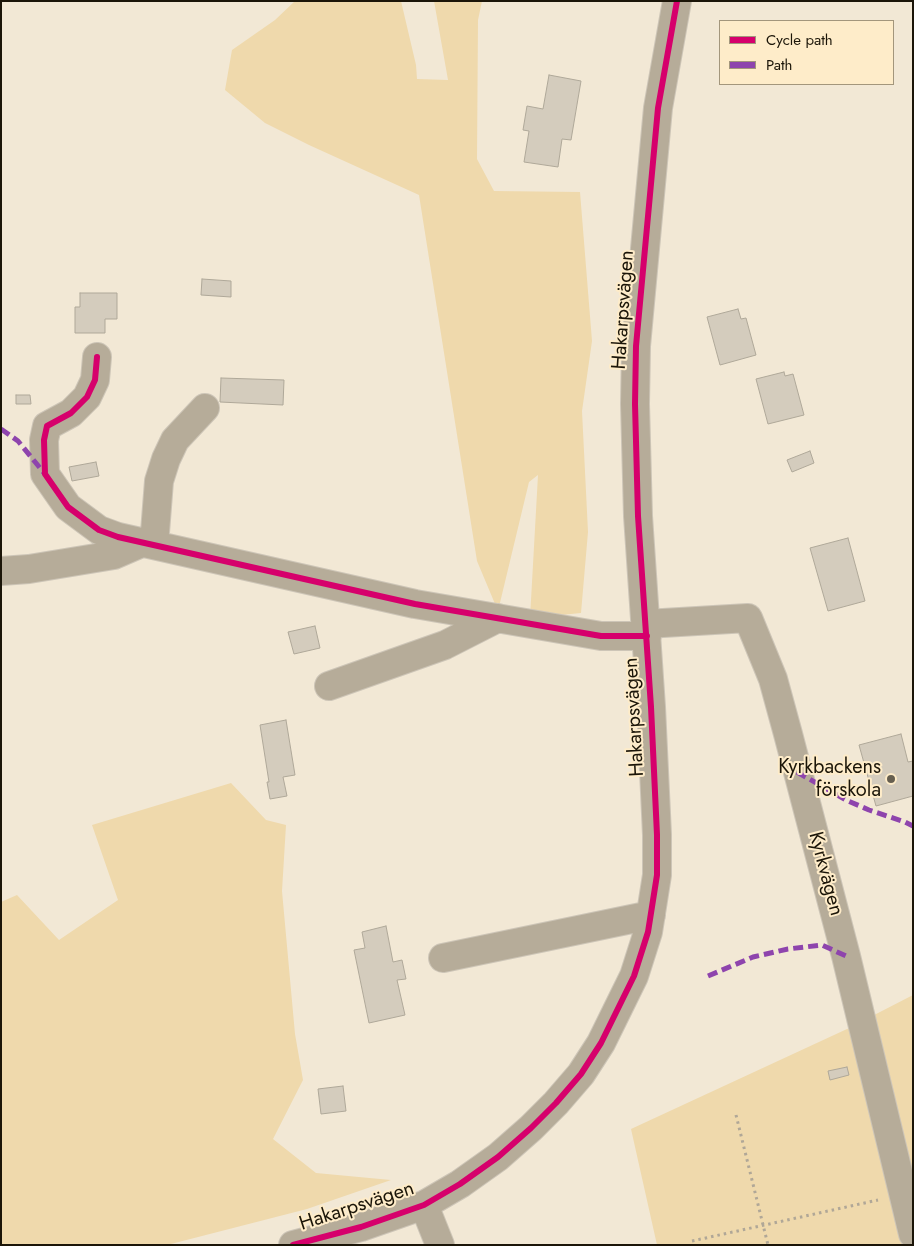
<!DOCTYPE html>
<meta charset="utf-8">
<style>
body{margin:0}
#map{position:relative;width:914px;height:1246px;overflow:hidden;background:#f2e8d5;font-family:Jost,sans-serif}
canvas{display:block}
.frame{position:absolute;inset:0;border:2px solid #1b1508;pointer-events:none}
.legend{position:absolute;left:719px;top:20px;width:175px;height:65px;box-sizing:border-box;background:#feecc9;border:1px solid #a3967c;margin:0;padding:6px 9px;list-style:none;font-size:15px;color:#1b1508}
.legend li{display:flex;align-items:center;gap:10px;height:25px}
.legend b{width:25px;border:1px solid #a3967c}
</style>
<div id="map">
<canvas width="914" height="1246"></canvas>
<div class="frame"></div>
<ul class="legend">
<li><b style="height:6px;background:#d6006c"></b>Cycle path</li>
<li><b style="height:6px;background:#8e44ad"></b>Path</li>
</ul>
</div>
<script>
const g = document.querySelector('canvas').getContext('2d');
g.lineJoin = 'round';
function paint(path, color) {
  g.fillStyle = color;
  g.fill(path, 'evenodd');
}
function poly(rows) {
  const path = new Path2D();
  for (const r of rows) {
    path.moveTo(r[0], r[1]);
    for (let i = 2; i < r.length; i += 2) path.lineTo(r[i], r[i + 1]);
  }
  return path;
}
function trace(path, color, width, dash) {
  g.strokeStyle = color;
  g.lineWidth = width;
  g.lineCap = dash ? 'butt' : 'round';
  g.setLineDash(dash || []);
  g.stroke(path);
}
function label(font, color, halo, rows, align = 'center') {
  g.font = font + ' Jost,sans-serif';
  g.lineWidth = 4;
  g.setLineDash([]);
  g.textBaseline = 'middle';
  g.strokeStyle = halo;
  g.fillStyle = color;
  for (const [text, x, y, turn = 0] of rows) {
    g.save();
    g.translate(x, y);
    g.rotate((+turn || 0) * Math.PI / 180);
    g.textAlign = isNaN(turn) ? turn : align;
    if (halo) g.strokeText(text, 0, 0);
    g.fillText(text, 0, 0);
    g.restore();
  }
}
paint(poly([
 [295,1,401,1,416,65,417,79,448,80,434,1,482,1,478,20,477,159,494,191,580,192,592,341,582,411,588,532,581,613,530,618,538,475,529,482,498,611,477,561,419,195,309,145,265,123,225,90,232,50,275,20],
 [231,783,266,820,286,825,282,891,295,1034,303,1080,273,1139,316,1173,391,1180,307,1209,167,1245,1,1245,1,902,17,895,59,940,118,900,92,825],
 [913,995,913,1245,657,1245,631,1129,847,1029]
]), '#efd9ac');
const building = poly([
 [549,75,581,81,571,140,562,139,558,167,524,162,529,131,523,130,527,106,543,109,549,75],
 [202,279,231,281,231,297,201,295,202,279],
 [80,293,117,293,117,319,105,319,105,333,75,333,75,307,80,307,80,293],
 [738,309,741,319,746,318,756,355,720,365,707,317,738,309],
 [784,372,785,376,793,374,804,415,768,424,756,379,784,372],
 [221,378,284,380,283,405,220,402,221,378],
 [16,395,30,395,31,404,16,404,16,395],
 [810,451,814,463,792,472,787,460,810,451],
 [96,462,99,476,72,481,69,467,96,462],
 [848,538,865,601,828,611,810,548,848,538],
 [315,626,320,648,294,654,288,632,315,626],
 [286,720,295,775,283,777,287,796,270,799,267,782,269,782,260,725,286,720],
 [901,734,908,762,913,761,913,796,876,806,859,745,901,734],
 [386,926,393,962,402,960,406,979,397,980,405,1015,369,1023,354,950,365,948,362,932,386,926],
 [847,1067,849,1075,830,1080,828,1071,847,1067],
 [343,1086,346,1111,321,1114,318,1089,343,1086]
]);
paint(building, '#d4ccbd');
trace(building, '#afa899', 1);
const minor = poly([
 [97,357,95,380,87,397,71,413,47,426,44,440,45,474,68,507,99,530,118,537,415,604,601,636,647,636],
 [154,545,159,481,166,459,175,440,205,408],
 [1,571,29,569,114,555,144,542],
 [646,624,748,618,773,679,788,734,846,956,913,1234],
 [329,686,445,645,498,618],
 [443,958,651,915],
 [424,1205,440,1245],
 [293,1245,361,1227,424,1205,460,1184,498,1157,531,1128,556,1103,581,1074,601,1043,634,976,648,932,657,875,657,835,651,707,638,516,635,404,636,346,658,108,677,1]
]);
trace(minor, '#cdc5b7', 30);
trace(poly([
 [736,1115,768,1245],
 [692,1241,878,1200]
]), '#b0a797', 3, [2.5, 4]);
trace(minor, '#b6ac99', 28);
trace(poly([
 [1,429,18,441,45,474],
 [797,772,846,800,869,810,905,822,913,826],
 [708,976,753,957,788,949,822,945,846,956]
]), '#8e44ad', 5, [10, 5]);
trace(poly([
 [97,357,95,380,87,397,71,413,47,426,44,440,45,474,68,507,99,530,118,537,415,604,601,636,647,636],
 [293,1245,361,1227,424,1205,460,1184,498,1157,531,1128,556,1103,581,1074,601,1043,634,976,648,932,657,875,657,835,651,707,638,516,635,404,636,346,658,108,677,1]
]), '#d6006c', 6);
for (const [x, y, r, color] of [
 [891,779,5,"#665f50"]
]) {
  const dot = new Path2D();
  dot.arc(x, y, r, 0, 2 * Math.PI);
  g.fillStyle = color;
  g.fill(dot);
  trace(dot, '#feecc9', 2);
}
label('20px', '#1b1508', '#feecc9', [
 ["Hakarpsvägen",624,310,-86],
 ["Hakarpsvägen",635,717,-93],
 ["Kyrkvägen",825,874,75],
 ["Hakarpsvägen",357,1207,-18]
]);
label('20px', '#1b1508', '#feecc9', [
 ["Kyrkbackens",881,768],
 ["förskola",881,791]
], 'right');
</script>
